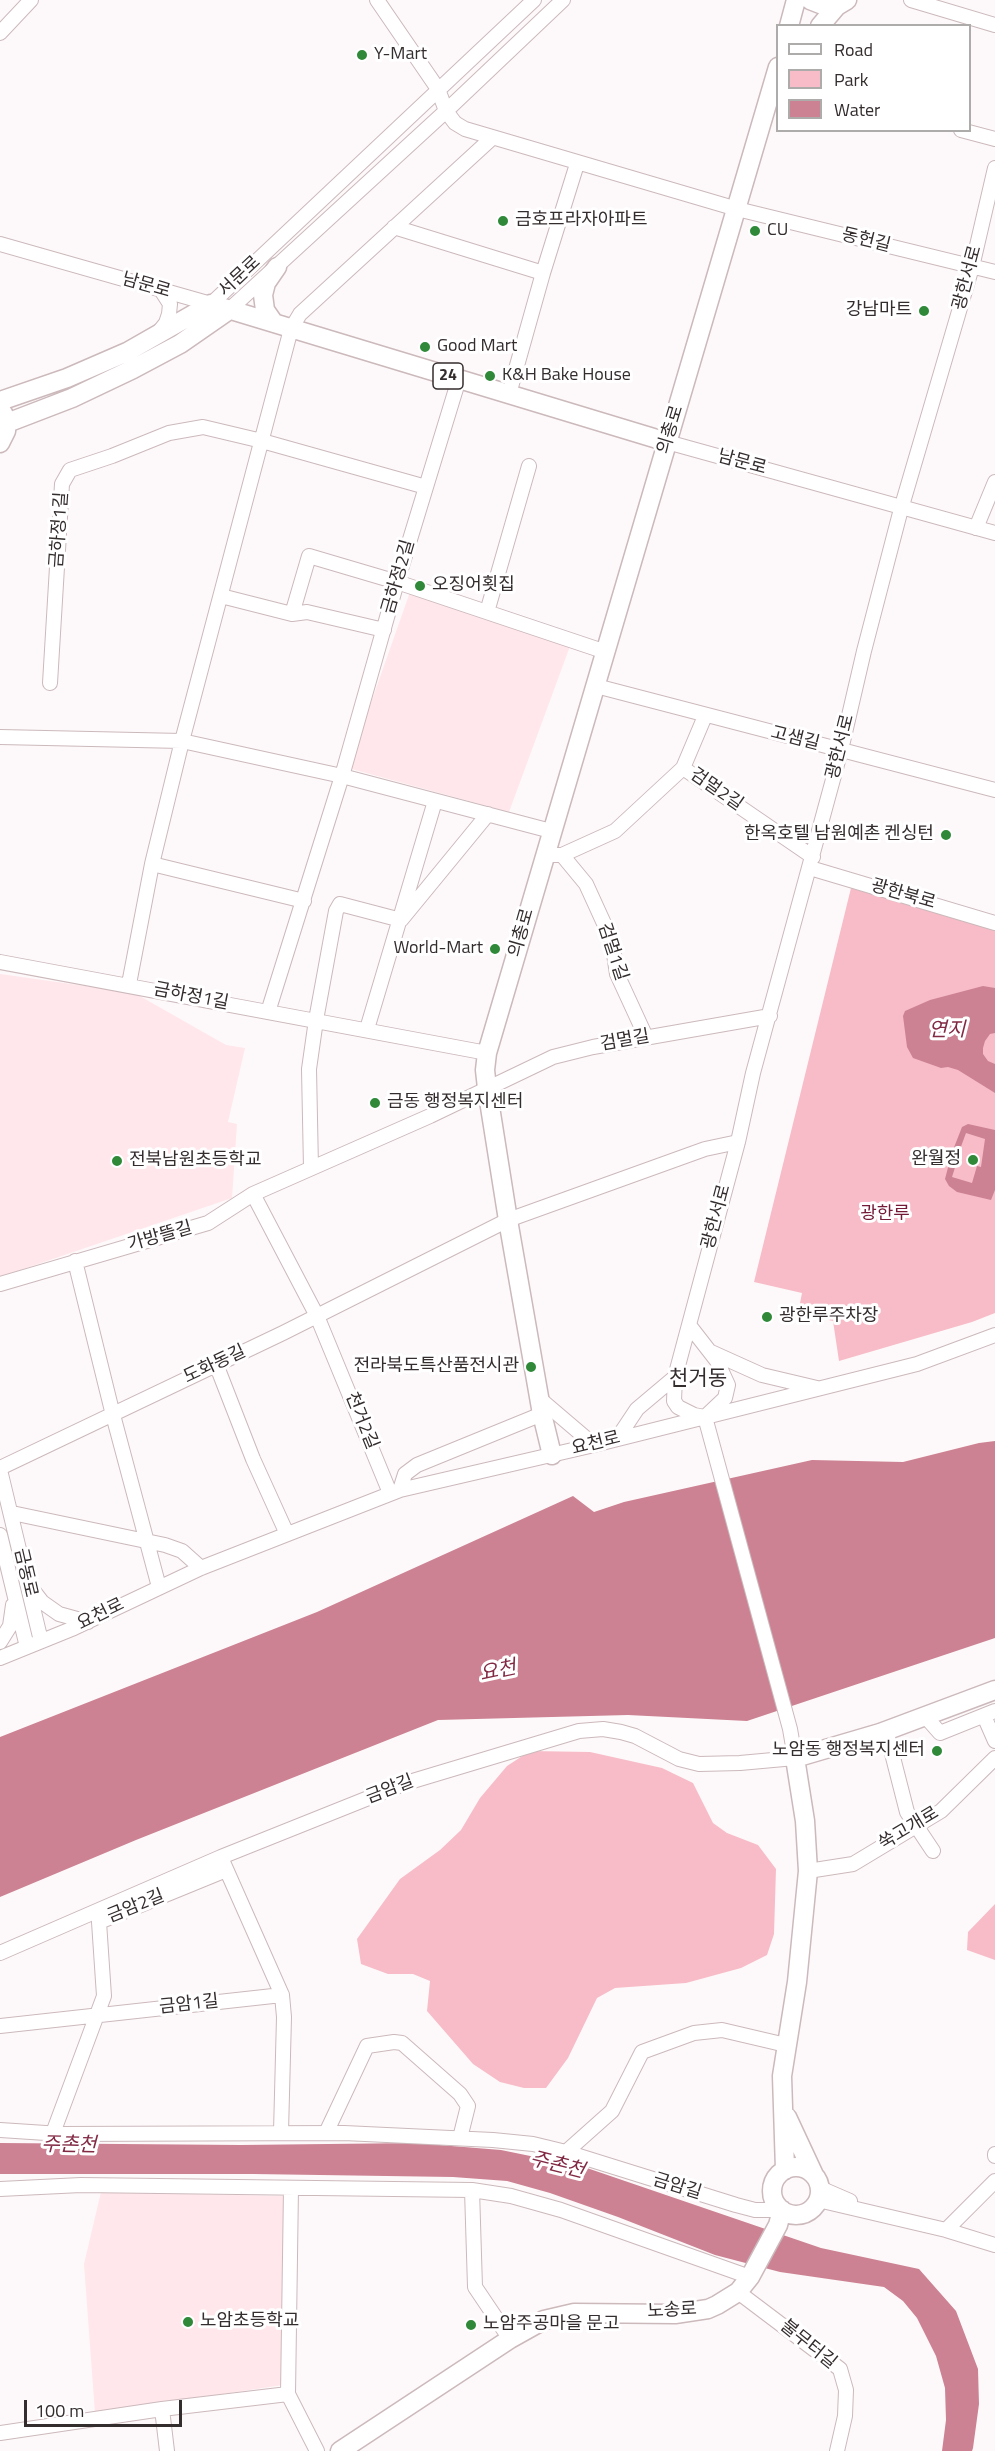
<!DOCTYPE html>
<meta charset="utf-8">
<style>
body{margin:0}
#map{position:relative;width:995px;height:2451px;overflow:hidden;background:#fdf9fa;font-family:"Titillium Web",sans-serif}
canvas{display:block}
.legend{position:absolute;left:776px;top:24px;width:195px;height:108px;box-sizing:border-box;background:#fff;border:2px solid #aeabab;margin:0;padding:8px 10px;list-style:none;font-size:18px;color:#342d2e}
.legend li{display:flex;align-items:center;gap:12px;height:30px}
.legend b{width:30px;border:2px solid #aeabab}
.scale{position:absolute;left:24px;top:2400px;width:158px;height:27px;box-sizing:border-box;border:3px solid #342d2e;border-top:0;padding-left:8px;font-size:18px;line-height:21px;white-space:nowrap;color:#342d2e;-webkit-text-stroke:4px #fff;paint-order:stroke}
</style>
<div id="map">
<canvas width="995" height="2451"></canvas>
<ul class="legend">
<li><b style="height:8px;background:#fff"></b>Road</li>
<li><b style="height:16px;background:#f7bcc7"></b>Park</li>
<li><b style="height:16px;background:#cc8292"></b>Water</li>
</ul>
<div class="scale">100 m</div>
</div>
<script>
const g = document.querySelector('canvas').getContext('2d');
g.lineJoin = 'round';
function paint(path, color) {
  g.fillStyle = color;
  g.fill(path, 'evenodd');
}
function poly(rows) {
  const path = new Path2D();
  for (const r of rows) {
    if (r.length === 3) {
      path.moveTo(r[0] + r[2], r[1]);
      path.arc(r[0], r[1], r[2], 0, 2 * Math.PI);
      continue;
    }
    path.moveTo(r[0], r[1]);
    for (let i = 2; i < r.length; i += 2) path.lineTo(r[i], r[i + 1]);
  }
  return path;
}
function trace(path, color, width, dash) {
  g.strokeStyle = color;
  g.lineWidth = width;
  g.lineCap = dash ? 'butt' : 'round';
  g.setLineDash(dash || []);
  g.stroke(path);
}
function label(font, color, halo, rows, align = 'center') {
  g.font = font + ' "Titillium Web","Noto Sans KR",sans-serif';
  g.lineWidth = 6;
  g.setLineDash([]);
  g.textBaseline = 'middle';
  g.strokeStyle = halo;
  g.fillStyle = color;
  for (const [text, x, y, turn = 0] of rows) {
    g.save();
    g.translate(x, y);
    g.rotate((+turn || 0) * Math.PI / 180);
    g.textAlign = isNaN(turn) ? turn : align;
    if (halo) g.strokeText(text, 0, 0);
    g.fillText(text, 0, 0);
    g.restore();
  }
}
paint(poly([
 [410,592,573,638,509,812,348,768],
 [0,974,121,991,138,995,226,1045,245,1048,228,1122,237,1124,232,1198,0,1277],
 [101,2192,283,2196,289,2203,283,2385,95,2413,84,2264]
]), '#ffe7eb');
paint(poly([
 [851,888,995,930,995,1313,972,1322,839,1361,833,1321,798,1313,802,1293,754,1282],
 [530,1751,590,1752,662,1768,693,1783,713,1823,727,1833,758,1845,776,1869,774,1934,767,1955,741,1968,686,1983,615,1988,597,1998,568,2058,546,2088,524,2088,500,2082,473,2064,427,2011,430,1981,413,1974,388,1974,361,1964,357,1939,400,1879,440,1850,461,1830,480,1798,507,1766],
 [995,1904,995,1960,967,1950,968,1932]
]), '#f7bcc7');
paint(poly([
 [983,986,995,988,995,1033,990,1034,985,1041,983,1048,983,1054,988,1061,995,1064,995,1093,958,1070,948,1067,941,1068,913,1058,907,1047,903,1016,905,1011,930,1000],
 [968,1124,995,1130,995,1190,991,1200,957,1192,949,1186,945,1179,951,1156,958,1158,952,1177,972,1183,977,1166,981,1167,985,1139,966,1133,959,1152,953,1150,962,1127],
 [995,1441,995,1638,747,1721,628,1715,438,1720,136,1840,0,1897,0,1737,317,1612,573,1496,594,1512,624,1502,812,1460,903,1462,979,1443],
 [0,2143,241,2145,415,2143,501,2150,584,2167,821,2248,919,2269,956,2311,978,2369,979,2404,973,2448,972,2451,942,2451,946,2420,945,2388,936,2356,917,2318,903,2301,884,2287,780,2272,715,2255,618,2217,550,2193,507,2181,453,2177,253,2174,0,2174]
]), '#cc8292');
const minor = poly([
 [377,0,438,89,446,111,455,123,465,129,737,209,995,272],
 [911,0,995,25],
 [0,33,31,0],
 [961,130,995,139],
 [394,227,543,273],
 [0,244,211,304,534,0],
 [229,310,446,111,563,0],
 [158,333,166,323,169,314,170,304,161,290],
 [509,394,543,273,577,164],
 [667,442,995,533],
 [976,528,995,482],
 [221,596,292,614,307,612,384,630],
 [487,612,529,466],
 [292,614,309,556,397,582,606,652],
 [50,683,62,484,70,470,112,456,169,433,203,427,262,441,426,487],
 [596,686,995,790],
 [0,737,182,741,342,776,551,831],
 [683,768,813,857],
 [545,855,562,855,586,884,612,941,617,974,646,1037],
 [562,855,615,831,683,768,705,716],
 [152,864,304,901],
 [810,868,995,923],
 [0,962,487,1053],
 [129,984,152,864,182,741,291,329,300,314,492,138],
 [268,1012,342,776,397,582,459,379],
 [367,1029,435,801],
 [311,1168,309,1069,316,1020,336,911,340,904,401,920,488,814],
 [253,1194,317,1316,390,1493],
 [75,1261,113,1415,159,1587],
 [0,1284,208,1223,253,1194,430,1116,553,1057,593,1047,770,1016],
 [689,1325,717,1361,728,1385,725,1398,707,1415],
 [711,1352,762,1375,817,1388],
 [216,1364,253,1459,287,1534],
 [540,1399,594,1445],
 [705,1417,694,1415,678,1407,674,1401,675,1377,738,1142,753,1073,841,750,864,651,901,509,972,267,995,168],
 [617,1439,637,1409,675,1377],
 [0,1468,283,1333,508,1220,705,1149,738,1142],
 [0,1470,41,1641],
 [400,1490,405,1474,417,1465,542,1414],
 [12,1513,165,1545,182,1551,201,1568],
 [0,1535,27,1647],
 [32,1589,42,1602,59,1614,88,1622],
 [0,1642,10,1626,13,1605],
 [0,1658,74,1628,201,1568,400,1490,594,1445,917,1364,995,1335],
 [925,1716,940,1733,995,1711],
 [984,1716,995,1741],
 [886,1730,907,1812,933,1851],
 [223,1862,282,1995,284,2017,281,2132],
 [808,1871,853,1864,941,1811,995,1758],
 [0,1953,221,1857,406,1783,579,1731,603,1729,621,1732,635,1736,679,1759,699,1764,740,1763,795,1758,790,1729,705,1417],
 [0,2026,282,1995],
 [0,2130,61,2134,344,2133,493,2140,533,2144,566,2152,736,2205,755,2210,782,2210],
 [53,2133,104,1996,99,1922,226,1870],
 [326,2133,367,2046,394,2042,402,2043,460,2094,468,2106,460,2138],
 [566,2152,612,2111,642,2052,694,2033,722,2030,786,2045],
 [995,2154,995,2156],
 [291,2188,288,2394,317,2451],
 [820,2188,850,2201],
 [0,2189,81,2185,472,2190,511,2196,561,2210,750,2277],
 [472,2190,475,2287,510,2339],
 [818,2200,946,2230,995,2245],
 [946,2230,995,2181],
 [738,2292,840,2369,846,2390,845,2416,837,2451],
 [162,2409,167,2451],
 [0,2433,162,2409,288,2394]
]);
const major = poly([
 [810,0,828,7,837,6,847,0],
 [789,26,796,0],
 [820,26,837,6],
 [274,323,265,310,263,295,266,283,277,267],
 [0,401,67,378,127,352,211,304,667,442],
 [7,423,72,398,133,369,180,344,229,310],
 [0,443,6,431,7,423,3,413],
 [552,1455,542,1414,508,1220,487,1088,485,1070,487,1053,778,67],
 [787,2117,814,2175],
 [796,2191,24],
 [785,2170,782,2076,797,1982,808,1871,805,1821,795,1758,880,1733,995,1690],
 [340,2451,510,2339,544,2320,574,2313,675,2314,708,2309,717,2305,738,2292,750,2277,778,2225,782,2210]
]);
trace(minor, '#ccb9bc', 16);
trace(major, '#ccb9bc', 21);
trace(minor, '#fff', 14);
trace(major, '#fff', 18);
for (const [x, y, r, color] of [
 [362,55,6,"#2f8939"],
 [503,221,6,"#2f8939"],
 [755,231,6,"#2f8939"],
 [924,311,6,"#2f8939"],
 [425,347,6,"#2f8939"],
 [490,376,6,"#2f8939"],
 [420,586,6,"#2f8939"],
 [946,835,6,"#2f8939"],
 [495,949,6,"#2f8939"],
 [375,1103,6,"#2f8939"],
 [973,1160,6,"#2f8939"],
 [117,1161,6,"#2f8939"],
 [767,1317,6,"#2f8939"],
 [531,1367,6,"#2f8939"],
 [937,1751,6,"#2f8939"],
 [188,2322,6,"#2f8939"],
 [471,2325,6,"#2f8939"]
]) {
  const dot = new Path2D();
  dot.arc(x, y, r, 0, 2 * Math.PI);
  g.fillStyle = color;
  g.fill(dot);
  trace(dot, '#fff', 2);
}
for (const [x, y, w] of [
 [448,376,30]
]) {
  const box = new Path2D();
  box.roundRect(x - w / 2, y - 13, w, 26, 4.5);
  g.fillStyle = '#fff';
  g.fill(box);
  trace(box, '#342d2e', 1.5);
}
label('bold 16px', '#342d2e', null, [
 ["24",448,376]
]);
label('18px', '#342d2e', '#fff', [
 ["Y-Mart",374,55],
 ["금호프라자아파트",515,221],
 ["CU",767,231],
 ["강남마트",912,311,"right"],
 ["Good Mart",437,347],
 ["K&H Bake House",502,376],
 ["오징어횟집",432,586],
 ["한옥호텔 남원예촌 켄싱턴",934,835,"right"],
 ["World-Mart",483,949,"right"],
 ["금동 행정복지센터",387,1103],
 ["완월정",961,1160,"right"],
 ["전북남원초등학교",129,1161],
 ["광한루주차장",779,1317],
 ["전라북도특산품전시관",519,1367,"right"],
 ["노암동 행정복지센터",925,1751,"right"],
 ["노암초등학교",200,2322],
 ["노암주공마을 문고",483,2325]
], 'left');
label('18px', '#342d2e', '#fff', [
 ["동헌길",866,241,14],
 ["서문로",240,277,-43],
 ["광한서로",968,278,-75],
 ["남문로",146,286,16],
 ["의총로",671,430,-73],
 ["남문로",742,463,15],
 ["금하정1길",60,530,-86],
 ["금하정2길",399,577,-74],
 ["고샘길",795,739,14],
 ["광한서로",841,747,-76],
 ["검멀2길",716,790,35],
 ["광한북로",903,895,16],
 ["의총로",522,933,-74],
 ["검멀1길",612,952,72],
 ["금하정1길",191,997,11],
 ["검멀길",625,1041,-10],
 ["광한서로",717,1217,-75],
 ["가방뜰길",160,1237,-16],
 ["도화동길",215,1365,-25],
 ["천거2길",361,1421,68],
 ["요천로",596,1444,-14],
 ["금동로",25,1573,77],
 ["요천로",101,1615,-26],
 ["금암길",390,1790,-21],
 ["쑥고개로",909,1829,-31],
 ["금암2길",136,1907,-22],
 ["금암1길",189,2005,-6],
 ["금암길",677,2187,17],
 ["노송로",672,2311,-3],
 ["불무터길",808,2345,39]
]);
label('18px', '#731a37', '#fff', [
 ["광한루",885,1215]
]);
label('italic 20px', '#822944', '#fff', [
 ["연지",947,1031],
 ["요천",498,1672,-12],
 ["주촌천",69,2146,1],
 ["주촌천",557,2166,14]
]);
label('21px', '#342d2e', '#fff', [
 ["천거동",698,1380]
]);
</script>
